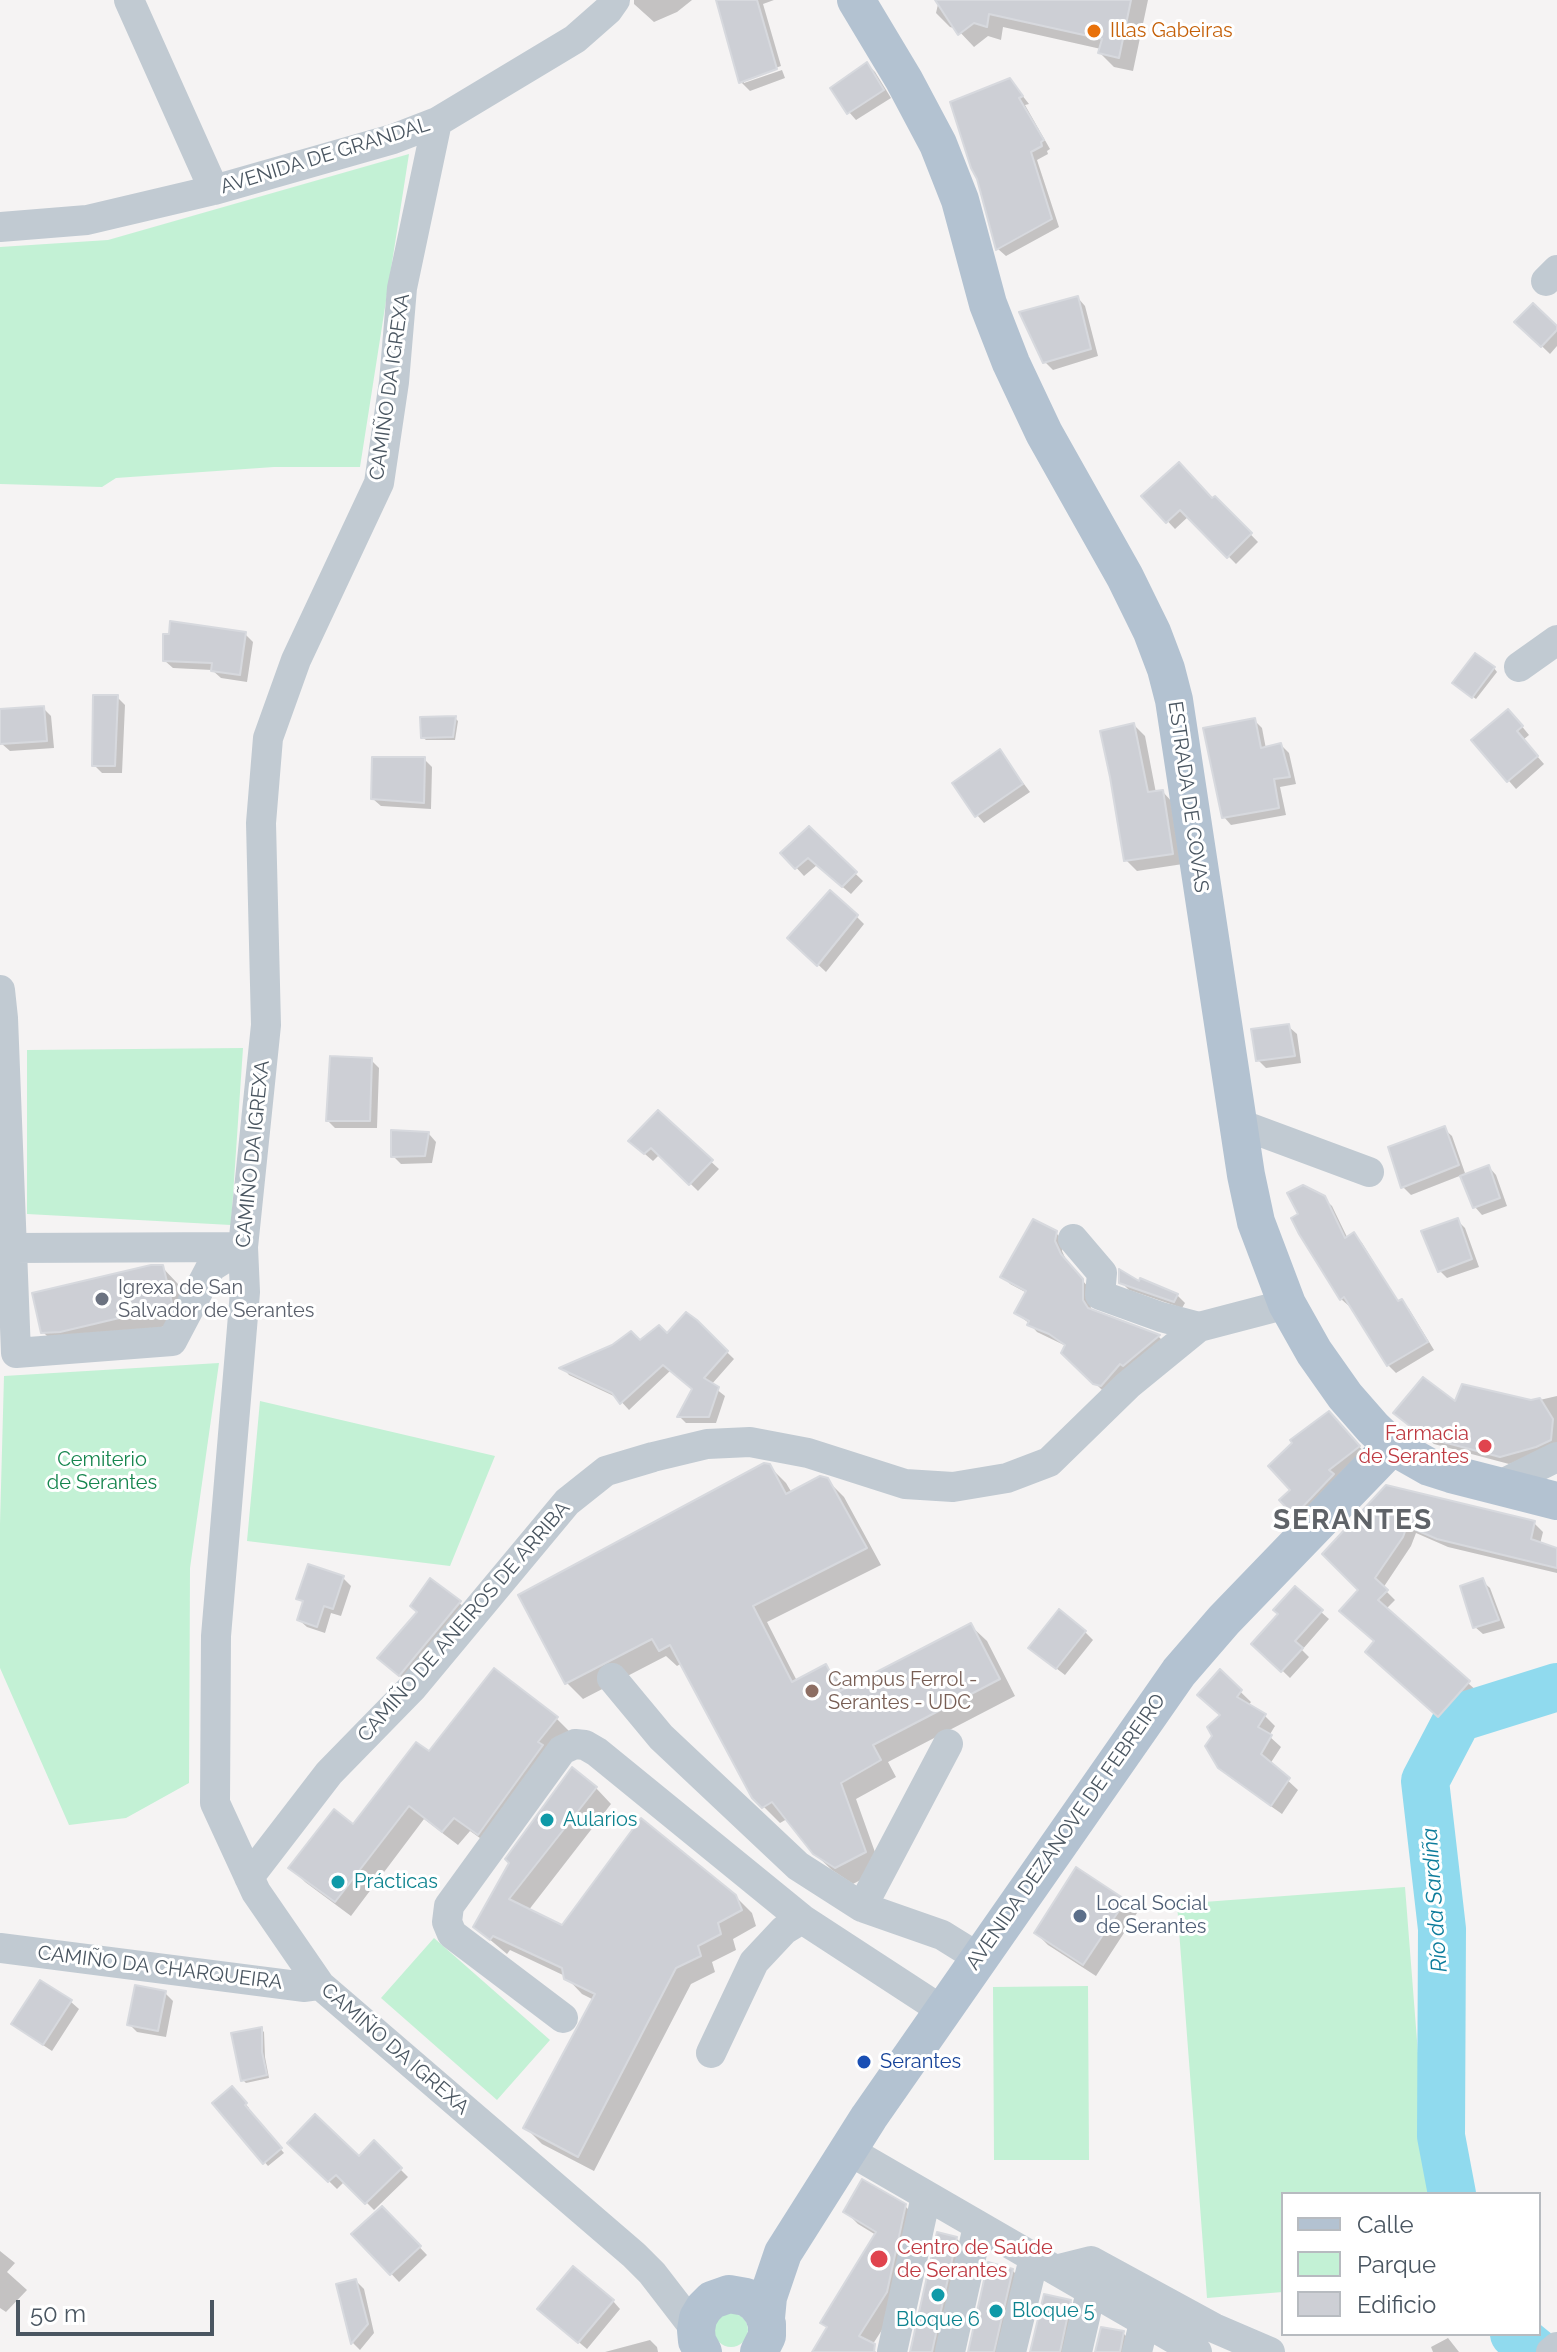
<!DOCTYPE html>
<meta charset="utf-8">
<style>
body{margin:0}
#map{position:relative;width:1557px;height:2352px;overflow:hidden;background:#f5f3f3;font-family:Raleway,sans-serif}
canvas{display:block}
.legend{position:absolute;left:1281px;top:2192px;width:260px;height:144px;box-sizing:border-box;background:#fff;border:2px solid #b7bbc0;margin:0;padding:10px 14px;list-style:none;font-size:24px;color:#4a5661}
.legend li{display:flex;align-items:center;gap:16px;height:40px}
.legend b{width:40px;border:2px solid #b7bbc0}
.scale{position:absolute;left:16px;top:2300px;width:198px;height:36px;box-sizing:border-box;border:4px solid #4a5661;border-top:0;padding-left:10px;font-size:24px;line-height:28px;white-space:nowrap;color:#4a5661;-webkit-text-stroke:6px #fff;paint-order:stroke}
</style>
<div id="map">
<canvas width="1557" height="2352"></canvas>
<ul class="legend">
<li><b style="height:10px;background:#b3c2d1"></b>Calle</li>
<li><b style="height:22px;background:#c3f1d5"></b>Parque</li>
<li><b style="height:22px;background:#cdcfd5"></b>Edificio</li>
</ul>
<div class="scale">50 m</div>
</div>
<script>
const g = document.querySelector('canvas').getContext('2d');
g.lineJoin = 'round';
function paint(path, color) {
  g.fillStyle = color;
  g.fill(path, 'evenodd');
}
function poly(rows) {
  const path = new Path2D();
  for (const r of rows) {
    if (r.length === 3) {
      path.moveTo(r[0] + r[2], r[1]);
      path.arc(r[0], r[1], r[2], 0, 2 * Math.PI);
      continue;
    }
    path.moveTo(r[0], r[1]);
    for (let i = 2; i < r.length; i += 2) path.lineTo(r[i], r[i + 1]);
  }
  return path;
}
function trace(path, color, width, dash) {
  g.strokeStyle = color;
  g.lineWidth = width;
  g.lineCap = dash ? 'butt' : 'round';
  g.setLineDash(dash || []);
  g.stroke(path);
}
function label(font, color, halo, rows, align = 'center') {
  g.font = font + ' Raleway,sans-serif';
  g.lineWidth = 6;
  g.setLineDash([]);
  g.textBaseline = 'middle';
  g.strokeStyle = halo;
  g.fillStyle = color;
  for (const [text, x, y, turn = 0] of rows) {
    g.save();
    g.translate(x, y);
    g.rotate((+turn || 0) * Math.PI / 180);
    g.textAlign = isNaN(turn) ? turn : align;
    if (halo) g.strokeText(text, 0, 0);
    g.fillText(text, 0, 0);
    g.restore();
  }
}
paint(poly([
 [409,154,360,467,274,467,116,478,102,487,0,484,0,247,108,240],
 [243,1048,231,1225,27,1214,27,1050],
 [219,1363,190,1568,189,1783,126,1818,69,1825,0,1668,0,1524,4,1376],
 [260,1401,495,1456,450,1566,247,1541],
 [1405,1887,1429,2194,1283,2194,1283,2292,1207,2298,1177,1904],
 [434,1938,550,2040,497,2100,381,1998],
 [1088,1986,1089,2160,994,2160,993,1987],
 [731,2330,17]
]), '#c3f1d5');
paint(poly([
 [634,0,692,0,677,12,654,22,634,4],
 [718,0,774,0,763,4,781,66,744,79,744,83,782,70,785,78,750,91,741,82],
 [939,0,1148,0,1133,71,1114,67,1100,53,1101,49,1003,27,1001,40,988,36,974,47,957,29,950,27,936,13],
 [867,64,875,72,891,98,856,120,849,112],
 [1010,80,1029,104,1025,105,1050,149,1047,151,1048,154,1037,160,1059,227,1006,256,998,249],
 [1078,298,1085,306,1098,356,1053,370,1045,362],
 [1517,322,1557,328,1557,346,1550,354],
 [1144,496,1213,501,1215,498,1258,542,1236,564,1189,516,1175,529],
 [245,634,253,642,247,682,221,678,212,670,173,668,165,661],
 [1494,668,1497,672,1476,699,1458,686],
 [117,697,125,705,122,773,102,773,94,765],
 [43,708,51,716,54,748,10,751,2,744,0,711],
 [455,718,458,721,455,740,426,740,422,737],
 [1516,719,1529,735,1523,740,1544,764,1516,789,1474,741],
 [1254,720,1262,728,1266,749,1281,745,1289,753,1296,784,1280,787,1286,815,1231,825,1224,817],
 [1134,725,1145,736,1156,793,1163,792,1173,803,1183,864,1137,871,1126,860],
 [1000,752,1030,792,984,823,977,815],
 [424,759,432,767,431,809,381,806,373,799],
 [809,829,863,881,851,894,817,865,804,876,783,853],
 [857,917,864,924,826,972,790,938],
 [1289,1027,1297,1034,1301,1063,1266,1068,1258,1060],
 [371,1060,379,1068,377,1128,335,1128,328,1121],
 [658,1113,719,1169,698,1191,660,1154,653,1161,638,1148],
 [1444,1129,1452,1136,1466,1176,1489,1167,1496,1175,1507,1206,1482,1215,1475,1207,1462,1175,1411,1195,1403,1187],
 [429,1134,436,1142,432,1163,401,1164,393,1156],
 [1323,1198,1332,1206,1348,1239,1354,1235,1362,1243,1399,1303,1401,1301,1409,1309,1434,1350,1396,1373,1388,1365,1352,1305,1349,1306,1341,1299],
 [1458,1221,1465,1228,1479,1267,1447,1278,1439,1270],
 [1056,1233,1064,1241,1062,1251,1068,1264,1090,1289,1091,1311,1159,1337,1166,1344,1103,1391,1064,1352,1066,1346,1037,1332,1030,1324,1016,1313,1027,1293,1010,1284,1003,1276],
 [162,1267,178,1284,186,1322,59,1348,43,1332],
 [1121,1282,1140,1284,1177,1295,1185,1303,1182,1308,1129,1290],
 [696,1322,734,1359,711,1385,725,1396,716,1423,686,1423,679,1416,694,1389,671,1370,629,1410,618,1398,569,1375,563,1368,667,1336],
 [1557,1396,1557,1448,1544,1454,1509,1464,1434,1444,1403,1420,1456,1404,1531,1402],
 [1336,1421,1366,1454,1303,1521,1282,1500,1293,1490],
 [769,1466,786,1483,792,1493,827,1480,844,1497,881,1565,767,1622,797,1681,825,1667,842,1683,846,1690,970,1625,987,1641,1015,1696,888,1762,896,1777,856,1799,881,1869,853,1884,832,1870,814,1853,787,1819,780,1823,754,1797,682,1663,677,1666,666,1656,583,1699,567,1683],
 [1387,1488,1534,1523,1543,1532,1540,1544,1557,1550,1557,1573,1448,1547,1416,1533,1411,1546,1383,1588,1395,1600,1385,1610,1477,1691,1448,1724,1376,1660,1376,1642,1361,1590],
 [343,1578,351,1586,341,1616,331,1613,325,1633,307,1627,299,1620,304,1604,299,1598],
 [431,1581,468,1610,407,1682,387,1665,419,1612],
 [1482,1581,1490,1588,1505,1628,1483,1634,1475,1627],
 [1321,1612,1329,1619,1302,1650,1309,1657,1290,1678,1254,1643],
 [1085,1632,1093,1640,1065,1675,1039,1655],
 [1220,1672,1251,1702,1248,1706,1265,1716,1275,1726,1269,1736,1281,1747,1270,1764,1298,1790,1282,1814,1231,1778,1220,1767,1222,1716],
 [556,1718,571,1733,494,1848,470,1831,458,1845,424,1819,351,1916,305,1882,291,1867,354,1827,429,1754],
 [596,1788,611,1804,528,1911,562,1927,735,1896,752,1913,756,1926,733,1939,736,1950,712,1962,715,1972,691,1984,594,2171,542,2144,526,2128,594,2000,582,1994,565,1976,510,1950,507,1954,475,1927],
 [1125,1901,1137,1913,1096,1976,1048,1945,1036,1933],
 [165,1993,173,2001,166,2037,137,2032,129,2024],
 [71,2002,79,2009,52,2051,22,2031,14,2024],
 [261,2029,264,2032,265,2057,269,2078,246,2083,243,2080],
 [232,2089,249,2108,247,2110,284,2153,268,2166,215,2103],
 [290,2143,359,2159,374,2143,408,2177,374,2210,345,2181,337,2189],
 [905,2206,917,2218,898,2305,871,2347,876,2352,822,2352,828,2329,822,2323,876,2235,858,2224,846,2212],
 [382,2208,427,2255,399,2282,354,2234],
 [956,2238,979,2261,959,2352,912,2352],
 [0,2251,15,2263,7,2272,27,2290,6,2312,0,2308],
 [1012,2270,1035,2293,1020,2352,970,2352],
 [356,2281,364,2289,374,2333,360,2350,353,2343,338,2285],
 [613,2301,620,2309,587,2349,548,2316],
 [1070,2301,1092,2324,1086,2352,1031,2352],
 [1123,2333,1142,2352,1096,2352],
 [1448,2338,1459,2352,1433,2352,1431,2347],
 [650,2340,657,2347,658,2352,605,2352]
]), '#0003');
trace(poly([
 [1452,2194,1441,2136,1442,1929,1425,1781,1458,1718,1557,1687],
 [1514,2334,1536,2352]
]), '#90daee', 48);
const building = poly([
 [716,0,757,0,777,69,739,83,716,0],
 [935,0,1131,0,1119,58,1098,53,1102,39,989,14,987,27,974,23,958,35,935,0],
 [867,62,884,90,847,114,830,88,867,62],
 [1010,78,1023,96,1019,98,1044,140,1041,142,1042,146,1031,152,1052,219,996,250,977,179,971,168,950,102,1010,78],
 [1078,296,1091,349,1043,363,1019,312,1078,296],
 [1533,303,1557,326,1557,330,1541,347,1514,322,1533,303],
 [1179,462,1212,498,1215,496,1252,533,1227,558,1180,510,1166,523,1141,496,1179,462],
 [170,621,246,632,240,675,211,671,212,663,163,661,163,634,169,634,170,621],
 [1475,653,1495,667,1472,698,1452,683,1475,653],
 [93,695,118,695,115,766,92,766,93,695],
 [44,706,47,741,0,744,0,709,44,706],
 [1508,709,1523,726,1517,731,1538,756,1507,782,1471,740,1508,709],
 [456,716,453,737,421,738,420,717,456,716],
 [1255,718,1261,748,1281,743,1290,777,1274,779,1279,808,1222,818,1203,728,1255,718],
 [1134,723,1148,792,1163,790,1173,854,1124,861,1110,777,1100,731,1134,723],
 [1000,749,1023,784,975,817,952,783,1000,749],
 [372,757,425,757,424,803,371,799,372,757],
 [809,826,857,872,842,887,808,858,795,869,780,853,809,826],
 [830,890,858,915,817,966,787,938,830,890],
 [1289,1024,1295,1056,1256,1061,1251,1029,1289,1024],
 [330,1056,372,1058,370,1121,326,1121,330,1056],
 [658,1110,713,1160,689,1185,651,1148,644,1154,628,1141,658,1110],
 [1445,1126,1459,1165,1401,1188,1388,1147,1445,1126],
 [391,1130,429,1132,425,1156,391,1157,391,1130],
 [1489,1165,1500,1198,1473,1208,1460,1176,1489,1165],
 [1303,1185,1325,1196,1345,1238,1354,1232,1398,1301,1402,1299,1428,1342,1387,1366,1344,1297,1340,1300,1299,1234,1291,1218,1298,1214,1287,1193,1303,1185],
 [1458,1218,1472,1259,1438,1272,1421,1231,1458,1218],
 [1033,1219,1057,1231,1055,1241,1061,1254,1083,1279,1083,1300,1088,1308,1160,1335,1123,1366,1120,1364,1101,1386,1093,1384,1061,1353,1065,1345,1049,1334,1027,1325,1029,1321,1014,1313,1026,1291,1000,1277,1033,1219],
 [151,1265,163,1265,172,1303,170,1306,60,1332,41,1333,32,1293,151,1265],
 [1119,1269,1139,1281,1140,1278,1178,1294,1174,1302,1119,1283,1119,1269],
 [686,1312,697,1320,728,1351,704,1378,719,1387,709,1417,677,1417,692,1389,663,1365,620,1404,612,1393,559,1368,612,1345,631,1331,640,1340,659,1325,667,1333,686,1312],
 [1423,1377,1455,1401,1462,1384,1531,1400,1540,1398,1553,1419,1551,1440,1536,1447,1500,1457,1424,1437,1393,1413,1423,1377],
 [1329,1411,1360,1446,1329,1470,1334,1474,1294,1516,1279,1500,1290,1490,1268,1466,1292,1443,1290,1440,1329,1411],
 [764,1463,770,1464,786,1494,820,1476,828,1478,867,1548,753,1606,792,1682,826,1664,840,1691,971,1623,1000,1679,873,1745,881,1760,841,1783,866,1852,835,1868,813,1854,772,1802,762,1808,752,1798,670,1645,659,1651,652,1639,565,1684,518,1595,764,1463],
 [1386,1485,1535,1521,1531,1539,1557,1548,1557,1568,1437,1539,1407,1526,1403,1537,1375,1578,1388,1590,1378,1600,1470,1681,1438,1717,1365,1652,1374,1641,1339,1611,1358,1590,1322,1554,1386,1485],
 [308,1564,344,1576,333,1609,324,1606,317,1627,297,1620,303,1601,296,1599,308,1564],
 [430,1578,461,1601,399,1676,377,1658,417,1612,410,1606,430,1578],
 [1483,1578,1499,1620,1473,1628,1460,1586,1483,1578],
 [1295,1586,1323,1610,1295,1641,1303,1648,1281,1672,1251,1644,1278,1614,1273,1610,1295,1586],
 [1059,1609,1086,1631,1056,1669,1028,1648,1059,1609],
 [494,1668,558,1717,538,1742,543,1745,478,1835,454,1818,442,1832,409,1806,335,1902,288,1868,334,1809,353,1824,416,1742,429,1751,494,1668],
 [1220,1669,1242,1690,1237,1697,1266,1714,1258,1727,1272,1735,1261,1754,1290,1778,1271,1806,1218,1768,1205,1746,1212,1736,1207,1727,1220,1715,1197,1695,1220,1669],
 [572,1767,597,1787,509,1899,562,1925,641,1818,736,1895,742,1910,718,1923,721,1934,698,1946,701,1956,676,1968,578,2157,523,2128,595,1994,564,1979,562,1968,493,1936,490,1940,473,1927,509,1863,505,1859,572,1767],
 [1076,1867,1126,1900,1083,1965,1034,1933,1076,1867],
 [40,1980,72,2000,43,2045,11,2024,40,1980],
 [135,1985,166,1991,158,2031,127,2025,135,1985],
 [262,2027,262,2052,267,2075,241,2081,231,2033,262,2027],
 [232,2086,247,2103,245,2105,282,2148,263,2164,212,2103,232,2086],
 [315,2114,359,2156,374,2140,402,2168,365,2204,336,2175,328,2182,287,2143,315,2114],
 [862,2179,906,2204,887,2292,859,2336,875,2344,874,2352,812,2352,827,2327,820,2323,876,2232,843,2212,862,2179],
 [382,2206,421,2246,390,2275,351,2234,382,2206],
 [937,2232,957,2237,932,2352,910,2352,937,2232],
 [988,2262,1013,2269,994,2352,968,2352,988,2262],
 [573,2266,614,2300,578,2343,537,2309,573,2266],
 [356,2279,368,2324,351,2344,336,2284,356,2279],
 [1044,2294,1071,2300,1060,2352,1030,2352,1044,2294],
 [1101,2327,1124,2331,1120,2352,1095,2352,1101,2327]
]);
paint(building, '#cdcfd5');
trace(building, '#d7d9de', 2);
trace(poly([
 [129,0,214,190],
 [437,122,402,288,394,382,379,483,296,660,268,738,261,823,266,1025,243,1247,245,1292,216,1636,215,1803,256,1892,320,1985,634,2255,652,2273,696,2330],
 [0,227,87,220,214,190,393,139,437,122,575,39,608,10,615,0],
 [1546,281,1557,270],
 [1519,667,1557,640],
 [0,990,3,1018,16,1353,172,1341,211,1267,243,1247],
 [1237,1123,1369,1172],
 [1073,1239,1102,1273,1100,1295,1161,1317,1199,1327],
 [12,1248,243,1247],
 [1498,1486,1557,1457],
 [612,1678,661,1737,798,1866,862,1907],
 [948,1744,862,1907,942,1935,979,1958],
 [249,1877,329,1773,413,1687,567,1502,606,1471,653,1457,707,1444,750,1442,808,1453,905,1484,953,1487,1007,1478,1049,1462,1128,1385,1199,1327,1287,1304],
 [0,1948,305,1987,320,1985],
 [563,2018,452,1934,447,1922,449,1906,562,1750,575,1744,585,1745,597,1752,802,1919],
 [711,2053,754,1962,784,1930,802,1919,943,2011],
 [848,2150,1197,2352],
 [1055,2270,1091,2261,1214,2328,1270,2352],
 [892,2352,926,2196],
 [950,2352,978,2226],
 [1011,2352,1034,2258],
 [1077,2352,1091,2291],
 [1137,2352,1144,2323],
 [1551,2352,1557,2347]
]), '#c1cad2', 30);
trace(poly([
 [856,0,904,80,938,144,960,200,988,304,1011,363,1044,433,1125,577,1152,632,1166,669,1174,700,1246,1175,1256,1222,1287,1304,1314,1352,1345,1396,1373,1428,1392,1446,1429,1467,1451,1474,1557,1501],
 [766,2318,768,2297,783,2253,869,2117,1179,1672,1224,1620,1392,1446],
 [703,2352,697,2341,696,2330,698,2318,704,2308,712,2300,729,2294,746,2297,756,2304,763,2313,767,2324,767,2336,759,2352]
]), '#b3c2d1', 38);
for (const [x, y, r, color] of [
 [1094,31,8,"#e8710a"],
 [102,1299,8,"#6b7280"],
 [1485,1446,8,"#e0444e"],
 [812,1691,8,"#8d6e63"],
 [547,1820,8,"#0f9aa8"],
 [338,1882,8,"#0f9aa8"],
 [1080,1916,8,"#5c6f8a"],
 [864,2062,8,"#1a4fb4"],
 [879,2259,10,"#e0444e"],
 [938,2295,8,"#0f9aa8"],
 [996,2311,8,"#0f9aa8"]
]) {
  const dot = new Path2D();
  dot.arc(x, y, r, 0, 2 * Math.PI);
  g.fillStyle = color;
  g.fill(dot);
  trace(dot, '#fff', 3);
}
label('20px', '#c56008', '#fff', [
 ["Illas Gabeiras",1110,31]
], 'left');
label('20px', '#4a5661', '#fff', [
 ["AVENIDA DE GRANDAL",325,156,-17],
 ["CAMIÑO DA IGREXA",390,387,-82],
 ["ESTRADA DE COVAS",1188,797,82],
 ["CAMIÑO DA IGREXA",253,1154,-84],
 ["CAMIÑO DE ANEIROS DE ARRIBA",464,1622,-49],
 ["AVENIDA DEZANOVE DE FEBREIRO",1066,1832,-55],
 ["CAMIÑO DA CHARQUEIRA",160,1968,7],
 ["CAMIÑO DA IGREXA",395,2049,41]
]);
label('20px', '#5b616d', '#fff', [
 ["Igrexa de San",118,1288],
 ["Salvador de Serantes",118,1311]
], 'left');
label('20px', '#be3a42', '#fff', [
 ["Farmacia",1469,1434],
 ["de Serantes",1469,1457],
 ["Centro de Saúde",897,2248,"left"],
 ["de Serantes",897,2271,"left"]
], 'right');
label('20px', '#17864f', '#fff', [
 ["Cemiterio",102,1460],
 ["de Serantes",102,1483]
]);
label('20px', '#785e54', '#fff', [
 ["Campus Ferrol -",828,1680],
 ["Serantes - UDC",828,1703]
], 'left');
label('20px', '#0d838f', '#fff', [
 ["Aularios",563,1820],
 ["Prácticas",354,1882],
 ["Bloque 5",1012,2311],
 ["Bloque 6",938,2320,"center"]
], 'left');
label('20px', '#4e5e75', '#fff', [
 ["Local Social",1096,1904],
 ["de Serantes",1096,1927]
], 'left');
label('20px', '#164399', '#fff', [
 ["Serantes",880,2062]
], 'left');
label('italic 22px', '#0c7c9b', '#fff', [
 ["Río da Sardiña",1435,1900,-94]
]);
g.letterSpacing = '2px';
label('bold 28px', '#5f6368', '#fff', [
 ["SERANTES",1353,1521]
]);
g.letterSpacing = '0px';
</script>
